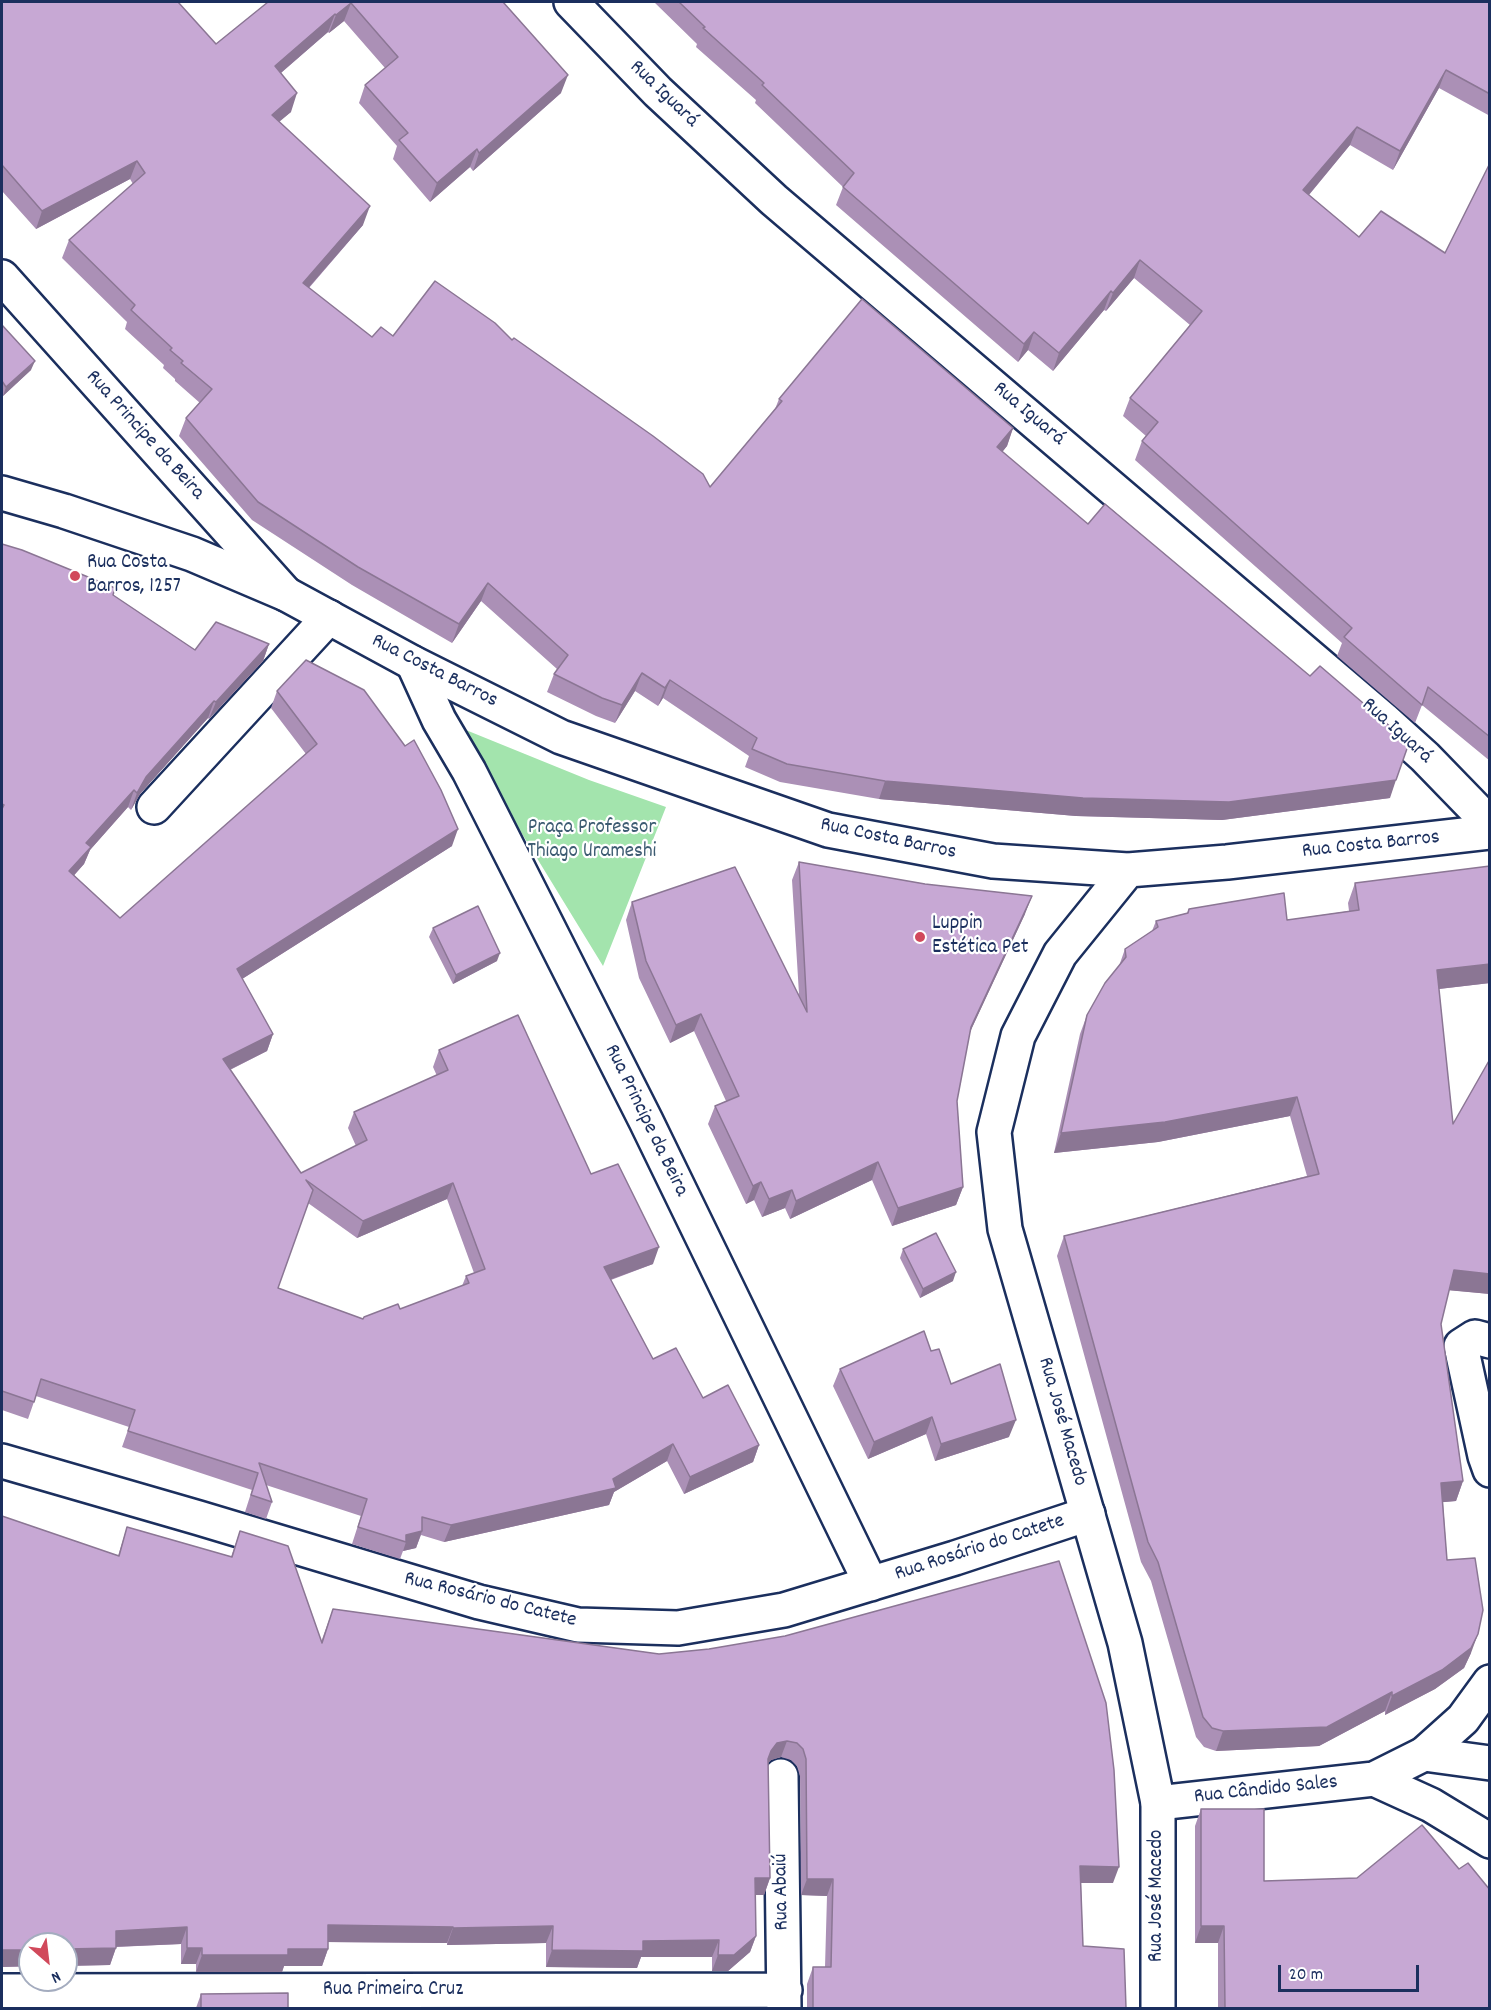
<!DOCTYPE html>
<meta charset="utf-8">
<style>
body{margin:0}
#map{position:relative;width:1491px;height:2010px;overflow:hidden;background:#fff;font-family:Dekko,sans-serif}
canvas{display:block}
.frame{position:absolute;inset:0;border:3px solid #1b2f5e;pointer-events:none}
.north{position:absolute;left:18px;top:1932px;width:60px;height:60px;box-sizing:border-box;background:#fff;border:2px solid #a4acbf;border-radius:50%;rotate:152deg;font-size:16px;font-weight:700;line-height:24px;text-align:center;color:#1b2f5e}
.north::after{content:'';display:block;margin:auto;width:21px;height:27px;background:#d1495b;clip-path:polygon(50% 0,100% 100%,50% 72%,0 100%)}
.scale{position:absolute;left:1278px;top:1965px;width:141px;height:27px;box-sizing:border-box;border:3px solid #1b2f5e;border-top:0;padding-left:8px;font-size:18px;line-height:21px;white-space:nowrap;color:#1b2f5e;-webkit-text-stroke:4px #fff;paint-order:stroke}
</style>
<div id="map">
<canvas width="1491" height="2010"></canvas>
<div class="frame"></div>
<div class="north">N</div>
<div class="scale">20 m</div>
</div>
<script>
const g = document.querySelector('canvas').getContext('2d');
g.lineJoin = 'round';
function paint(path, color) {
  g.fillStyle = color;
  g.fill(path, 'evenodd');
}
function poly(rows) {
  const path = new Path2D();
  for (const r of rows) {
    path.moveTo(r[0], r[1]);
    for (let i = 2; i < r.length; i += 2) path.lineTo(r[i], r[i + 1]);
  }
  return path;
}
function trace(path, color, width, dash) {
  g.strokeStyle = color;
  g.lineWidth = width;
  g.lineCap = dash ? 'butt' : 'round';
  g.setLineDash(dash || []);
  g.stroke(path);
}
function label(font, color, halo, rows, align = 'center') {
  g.font = font + ' Dekko,sans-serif';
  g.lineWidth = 4.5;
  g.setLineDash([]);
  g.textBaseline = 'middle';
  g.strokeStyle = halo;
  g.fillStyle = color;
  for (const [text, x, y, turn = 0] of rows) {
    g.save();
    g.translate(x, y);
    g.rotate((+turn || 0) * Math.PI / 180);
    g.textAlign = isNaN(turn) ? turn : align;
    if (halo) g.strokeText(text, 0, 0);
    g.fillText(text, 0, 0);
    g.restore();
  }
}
paint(poly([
 [456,726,589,780,666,807,603,966]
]), '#a3e4ad');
const minor = poly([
 [571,2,658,92,774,200,1383,719,1425,757,1490,824],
 [2,277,286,594],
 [413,663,439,720,469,771,646,1121,871,1584],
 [154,807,329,617],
 [1490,1341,1475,1337,1461,1346,1485,1456,1490,1470],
 [2,1461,199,1518,479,1602,578,1625,678,1628,784,1610,955,1558,1088,1514],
 [1424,1754,1490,1763],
 [781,1776,784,2008],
 [2,1991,785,1990]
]);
const tertiary = poly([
 [1374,1779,1431,1805,1490,1841],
 [1158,2008,1158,1803]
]);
const secondary = poly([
 [2,493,64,511,192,554,286,594,413,663,561,737,828,830,993,861,1128,870,1227,862,1490,832],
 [1128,870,1060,954,1018,1036,994,1132,1005,1229,1125,1643,1158,1803,1374,1779,1424,1754,1463,1719,1490,1682]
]);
trace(minor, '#1b2f5e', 38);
trace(tertiary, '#1b2f5e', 38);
trace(secondary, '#1b2f5e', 38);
trace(minor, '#fff', 33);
trace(tertiary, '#fff', 33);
trace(secondary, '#fff', 33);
paint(poly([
 [2,2,216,44,268,2,503,2,561,93,473,171,470,167,430,202,393,159,397,146,359,103,365,85,385,68,344,21,329,33,328,32,281,73,291,112,279,121,363,225,309,288,372,337,393,336,512,340,710,487,775,409,779,399,1013,428,1007,446,1002,452,1390,798,1222,820,1076,816,879,799,780,782,745,767,749,756,663,698,658,706,635,691,615,723,596,716,547,692,554,674,557,669,481,601,452,643,352,585,252,520,179,436,186,418,200,403,175,381,175,379,163,368,164,365,125,329,127,322,62,258,69,240,133,184,130,179,36,229,2,191],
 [654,2,1490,2,1490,116,1439,88,1393,170,1350,145,1309,195,1359,237,1445,253,1490,163,1490,761,1422,705,1415,723,1337,656,1342,643,1135,460,1142,441,1146,436,1123,416,1130,398,1190,325,1134,278,1106,311,1104,310,1053,371,1028,350,1018,362,836,205,843,187,755,103,756,100,696,47,697,44],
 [2,325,31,370,3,396,2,394],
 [2,544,113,595,195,650,269,644,263,661,209,719,208,718,140,794,131,810,128,807,90,850,84,864,74,875,120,918,306,754,271,708,277,691,452,846,242,979,273,1034,267,1051,230,1070,301,1173,356,1146,348,1128,354,1112,437,1076,433,1067,439,1050,591,1174,653,1264,611,1280,653,1359,759,1445,753,1462,684,1494,667,1461,614,1492,609,1505,444,1542,421,1535,416,1548,403,1551,400,1559,352,1544,361,1516,266,1485,272,1502,266,1519,245,1512,252,1490,122,1447,129,1427,36,1396,28,1419,2,1410],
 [447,1199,474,1273,466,1276,462,1286,400,1309,363,1319,278,1288,308,1203,357,1238],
 [799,862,1025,914,969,1034,957,1101,963,1187,956,1205,892,1226,872,1180,790,1219,785,1208,762,1217,754,1200,746,1204,708,1124,715,1106,726,1101,694,1031,670,1043,639,978,626,920,632,902,799,994,792,880],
 [1355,883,1490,983,1439,989,1453,1124,1490,1294,1449,1290,1441,1324,1463,1481,1456,1501,1443,1502,1447,1560,1471,1653,1464,1668,1435,1689,1385,1715,1385,1711,1319,1746,1216,1751,1204,1747,1196,1737,1151,1581,1141,1562,1057,1256,1064,1236,1307,1176,1290,1116,1158,1142,1054,1153,1080,1034,1087,1015,1119,966,1125,949,1152,931,1156,921,1187,913,1189,909,1287,920,1349,911,1348,903],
 [433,928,497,961,453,984,429,937],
 [903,1249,953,1281,920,1298,900,1258],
 [931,1351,951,1384,1009,1437,935,1461,926,1434,868,1459,833,1386,840,1369],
 [2,1516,118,1556,127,1527,231,1557,240,1531,321,1642,333,1609,659,1654,1113,1883,1081,1883,1083,1946,1126,2008,807,2008,807,1984,813,1967,825,1967,827,1896,801,1895,800,1776,797,1766,791,1760,781,1757,771,1760,768,1763,770,1878,764,1895,755,1895,756,1936,750,1952,728,1971,712,1971,712,1957,641,1957,637,1968,546,1967,546,1943,447,1945,447,1943,328,1942,328,1949,322,1966,284,1966,282,1972,196,1972,196,1964,181,1964,181,1944,116,1947,110,1965,2,1967],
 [1201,1809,1264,1881,1357,1878,1459,1869,1490,2008,1218,2008,1218,1943,1195,1943,1195,1826],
 [201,1994,288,2008,196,2008]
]), '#ab90b6');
paint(poly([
 [351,3,344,21,329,33,336,15],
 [335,14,328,32,268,84,275,66],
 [1446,70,1439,88,1393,170,1400,151],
 [568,75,561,93,473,171,479,153],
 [297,93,291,112,266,133,272,115],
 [1357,127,1350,145,1297,209,1303,190],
 [477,149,470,167,430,202,437,183],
 [137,161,130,179,36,229,42,211],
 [370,206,363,225,296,302,303,283],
 [1140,260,1134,278,1106,311,1113,293],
 [1111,291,1104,310,1053,371,1059,353],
 [1034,332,1028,350,1018,362,1024,344],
 [35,361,31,370,3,396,6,387],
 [1013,428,1007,446,991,466,997,447],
 [488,583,481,601,452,643,459,624],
 [269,644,263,661,209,719,216,702],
 [642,673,635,691,615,723,622,705],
 [670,680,663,698,658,706,665,688],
 [214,701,208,718,140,794,131,810,137,793,146,777],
 [1396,780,1390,798,1222,820,1076,816,879,799,885,781],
 [134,790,128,807,90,850,84,864,63,888,69,871,86,843],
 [458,829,452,846,231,986,237,969],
 [1032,896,1025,914,964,1045,971,1027],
 [500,953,497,961,453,984,456,975],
 [1490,964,1490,983,1430,990,1437,970],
 [701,1014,694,1031,670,1043,676,1025],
 [273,1034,267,1051,217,1076,223,1059],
 [1297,1097,1290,1116,1158,1142,1054,1153,1061,1133],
 [878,1162,872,1180,790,1219,796,1201],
 [761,1182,754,1200,746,1204,753,1186],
 [453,1183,447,1199,357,1238,363,1221],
 [963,1187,956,1205,892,1226,898,1208],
 [792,1190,785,1208,762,1217,769,1199],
 [659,1247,653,1264,598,1284,604,1267],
 [1454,1270,1490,1274,1490,1294,1446,1290],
 [956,1272,953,1281,920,1298,923,1289],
 [932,1417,926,1434,868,1459,874,1442],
 [1016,1420,1009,1437,935,1461,941,1444],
 [673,1444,667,1461,614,1492,609,1505,444,1542,451,1525,613,1479],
 [759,1445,753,1462,684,1494,690,1477],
 [1463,1481,1456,1501,1434,1503,1441,1483],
 [422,1531,416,1548,403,1551,406,1542,406,1535],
 [1478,1634,1471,1653,1464,1668,1435,1689,1385,1715,1392,1696],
 [1392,1692,1385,1711,1319,1746,1216,1751,1223,1731],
 [787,1741,781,1757,771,1760,764,1767,771,1751,777,1743],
 [1080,1866,1119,1867,1113,1883,1074,1883],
 [755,1878,770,1878,764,1895,749,1895],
 [807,1879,833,1879,827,1896,801,1895],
 [328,1925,453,1927,447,1943,322,1942],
 [553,1926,546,1943,447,1945,453,1928],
 [1201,1926,1224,1926,1218,1943,1195,1943],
 [187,1927,181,1944,110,1947,116,1931],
 [756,1936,750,1952,728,1971,712,1971,718,1955],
 [719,1940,712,1957,641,1957,637,1968,546,1967,552,1950,643,1941],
 [116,1948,110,1965,66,1966,66,1949],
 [187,1948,202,1948,196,1964,181,1964],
 [288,1949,328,1949,322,1966,284,1966,282,1972,196,1972,202,1955],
 [2,1950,30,1950,30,1966,2,1967]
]), '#8b7694');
const building = poly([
 [2,2,178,2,216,44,268,2,503,2,568,75,479,153,477,149,437,183,399,140,408,133,365,85,398,57,351,3,336,15,335,14,275,66,297,93,272,115,370,206,303,283,372,337,381,327,393,336,435,281,495,323,512,340,514,338,653,436,703,474,710,487,782,401,779,399,862,299,1013,428,997,447,1088,524,1105,504,1310,676,1320,666,1377,715,1409,743,1396,780,1229,802,1083,798,885,781,787,764,752,749,757,738,670,680,665,688,642,673,622,705,602,698,554,674,568,655,488,583,459,624,358,567,258,502,186,418,212,389,181,363,183,361,170,350,172,348,131,310,135,305,69,240,145,173,137,161,42,211,2,165,2,2],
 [679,2,1490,2,1490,94,1446,70,1400,151,1357,127,1303,190,1359,237,1381,211,1445,253,1490,163,1490,737,1428,687,1422,705,1344,637,1352,628,1142,441,1158,422,1130,398,1202,311,1140,260,1113,293,1111,291,1059,353,1034,332,1024,344,843,187,854,173,762,85,764,83,703,28,705,27,679,2],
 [2,325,35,361,6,387,2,381,2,325],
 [2,544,22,550,115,588,113,595,195,650,216,622,269,644,216,702,214,701,146,777,137,793,134,790,86,843,91,847,69,871,120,918,317,744,277,691,306,660,364,690,405,746,414,740,441,790,458,829,237,969,273,1034,223,1059,301,1173,367,1140,354,1112,448,1070,439,1050,518,1015,591,1174,618,1164,659,1247,604,1267,653,1359,676,1348,703,1398,728,1385,759,1445,690,1477,673,1444,613,1479,616,1488,451,1525,422,1517,422,1531,406,1535,406,1542,358,1527,367,1499,259,1463,272,1502,251,1495,258,1473,128,1431,135,1410,41,1379,34,1402,2,1391,2,809,4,805,2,804,2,544],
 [306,1180,363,1221,453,1183,485,1269,466,1276,469,1283,400,1309,398,1304,364,1317,363,1319,278,1288,313,1190,306,1180],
 [799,862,925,884,1032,896,971,1027,957,1101,963,1187,898,1208,878,1162,796,1201,792,1190,769,1199,761,1182,753,1186,715,1106,739,1096,701,1014,676,1025,646,961,632,902,735,867,807,1012,799,862],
 [1490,866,1490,964,1437,970,1453,1124,1490,1059,1490,1274,1454,1270,1441,1324,1463,1481,1441,1483,1447,1560,1475,1558,1483,1610,1478,1634,1471,1648,1442,1670,1392,1696,1392,1692,1327,1727,1223,1731,1212,1728,1203,1717,1158,1562,1148,1542,1064,1236,1319,1174,1297,1097,1165,1122,1061,1133,1087,1015,1105,983,1126,957,1125,949,1158,927,1156,921,1188,913,1189,909,1284,893,1287,920,1359,910,1355,883,1490,866],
 [478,906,500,953,456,975,433,928,478,906],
 [936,1233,956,1272,923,1289,903,1249,936,1233],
 [924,1331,931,1351,939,1349,951,1384,1000,1364,1016,1420,941,1444,932,1417,874,1442,840,1369,924,1331],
 [2,1516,119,1556,127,1527,232,1557,240,1531,288,1546,322,1643,333,1609,659,1654,709,1649,785,1636,1059,1561,1106,1703,1114,1770,1119,1867,1080,1866,1083,1946,1124,1949,1126,2008,813,2008,813,1967,831,1967,833,1879,807,1879,806,1759,803,1749,797,1743,787,1741,777,1743,771,1751,768,1759,770,1878,755,1878,756,1936,734,1955,718,1955,719,1940,643,1941,643,1951,552,1950,553,1926,453,1928,453,1927,328,1925,328,1949,288,1949,288,1955,202,1955,202,1948,187,1948,187,1927,116,1931,116,1948,66,1949,66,1944,30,1944,30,1950,2,1950,2,1516],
 [1201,1809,1264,1809,1264,1881,1357,1878,1422,1825,1459,1869,1468,1863,1490,1890,1490,2008,1225,2008,1224,1926,1201,1926,1201,1809],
 [288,1993,288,2008,201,2008,201,1994,288,1993]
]);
paint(building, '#c7a8d4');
trace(building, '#8b7694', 1.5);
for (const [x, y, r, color] of [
 [75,576,6,"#d1495b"],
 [920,937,6,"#d1495b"]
]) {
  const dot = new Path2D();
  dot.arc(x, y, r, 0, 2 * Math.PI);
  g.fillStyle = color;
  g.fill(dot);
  trace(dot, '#fff', 2);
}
label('21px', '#1b2f5e', '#fff', [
 ["Rua Iguará",663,95,44],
 ["Rua Iguará",1028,415,40],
 ["Rua Principe da Beira",144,436,48],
 ["Rua Costa Barros",434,672,27],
 ["Rua Iguará",1396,732,42],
 ["Rua Costa Barros",888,840,12],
 ["Rua Costa Barros",1371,846,-6],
 ["Rua Principe da Beira",645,1121,64],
 ["Rua José Macedo",1061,1422,74],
 ["Rua Rosário do Catete",980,1549,-18],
 ["Rua Rosário do Catete",490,1601,14],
 ["Rua Cândido Sales",1266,1791,-6],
 ["Rua Abaiú",783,1892,-91],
 ["Rua José Macedo",1158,1896,-90],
 ["Rua Primeira Cruz",393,1991]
]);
label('21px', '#1b2f5e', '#fff', [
 ["Rua Costa",87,564],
 ["Barros, 1257",87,588],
 ["Luppin",932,925],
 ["Estética Pet",932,949]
], 'left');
label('21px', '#3d5c72', '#fff', [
 ["Praça Professor",592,829],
 ["Thiago Urameshi",592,853]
]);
</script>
